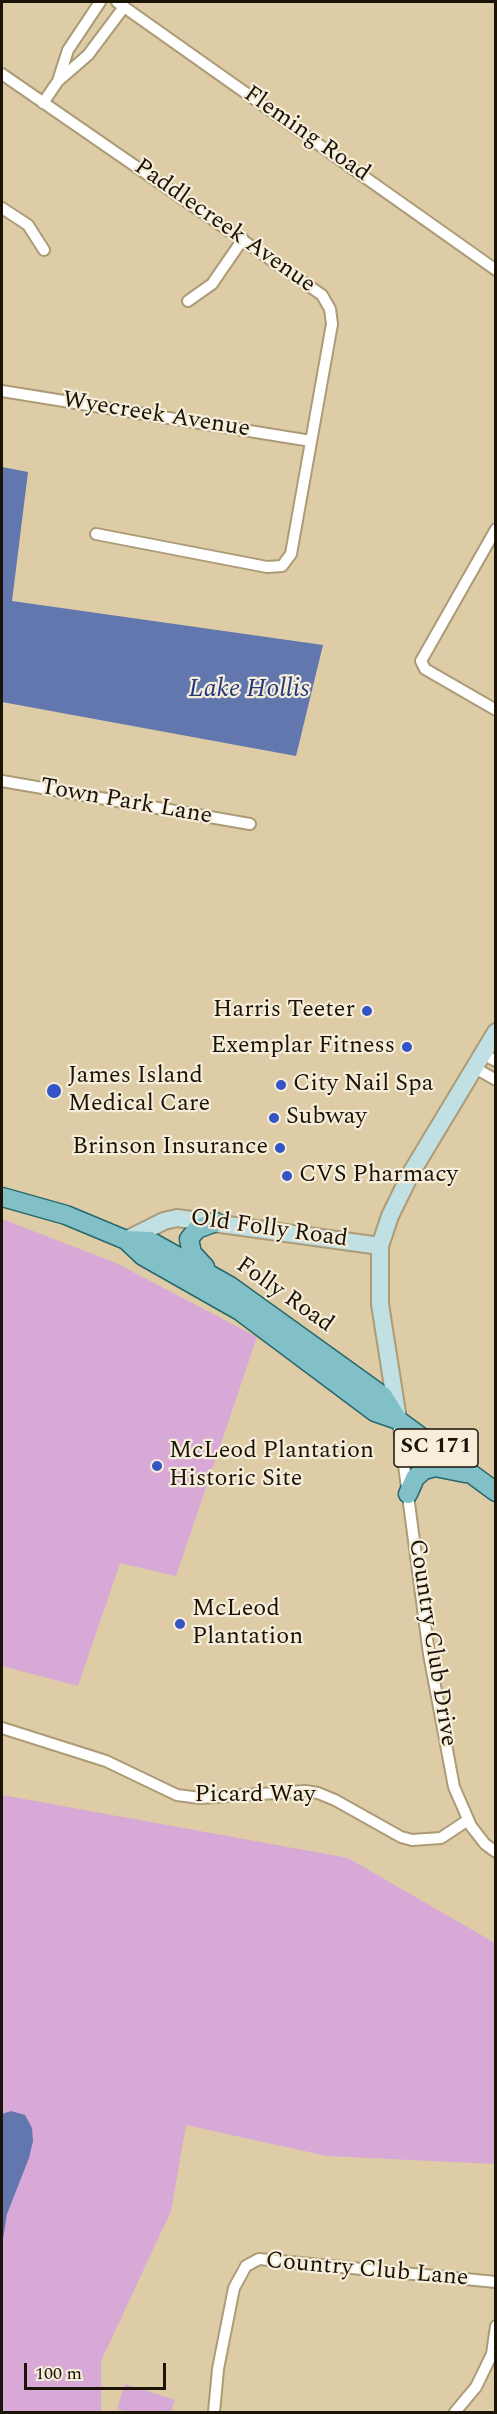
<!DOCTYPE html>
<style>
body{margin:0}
#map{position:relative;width:497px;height:2414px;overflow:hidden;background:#ddcca5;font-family:Spectral,serif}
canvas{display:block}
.frame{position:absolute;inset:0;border:3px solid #1a1306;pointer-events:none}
.scale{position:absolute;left:24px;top:2363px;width:142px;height:27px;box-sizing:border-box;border:3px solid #1a1306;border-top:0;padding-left:8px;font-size:18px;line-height:21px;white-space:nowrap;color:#1a1306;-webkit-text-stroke:4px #f6eeda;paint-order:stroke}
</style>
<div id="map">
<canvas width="497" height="2414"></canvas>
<div class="frame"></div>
<div class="scale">100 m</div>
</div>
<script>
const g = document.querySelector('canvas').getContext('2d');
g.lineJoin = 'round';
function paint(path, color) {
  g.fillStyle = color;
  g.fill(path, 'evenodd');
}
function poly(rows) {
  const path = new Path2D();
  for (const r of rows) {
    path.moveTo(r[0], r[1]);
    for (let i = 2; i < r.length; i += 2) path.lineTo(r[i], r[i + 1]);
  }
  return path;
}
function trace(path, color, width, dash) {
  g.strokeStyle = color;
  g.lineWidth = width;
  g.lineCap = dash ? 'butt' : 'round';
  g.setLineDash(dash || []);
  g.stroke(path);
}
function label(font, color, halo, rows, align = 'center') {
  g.font = font + ' Spectral,serif';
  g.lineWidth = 4.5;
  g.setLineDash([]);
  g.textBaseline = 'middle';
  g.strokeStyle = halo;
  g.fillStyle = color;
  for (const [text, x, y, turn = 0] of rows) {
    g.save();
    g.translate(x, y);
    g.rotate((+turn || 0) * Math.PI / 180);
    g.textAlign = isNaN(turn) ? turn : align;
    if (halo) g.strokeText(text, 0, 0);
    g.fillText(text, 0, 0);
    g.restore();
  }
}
paint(poly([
 [2,1219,116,1263,257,1337,176,1576,120,1563,78,1686,2,1666],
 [2,1795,348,1858,495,1943,495,2164,327,2156,186,2125,171,2211,101,2361,101,2412,2,2412],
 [125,2384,175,2400,171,2412,129,2412,117,2409]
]), '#d8a9d7');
paint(poly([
 [2,467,28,472,12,601,323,645,296,756,2,702],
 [11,2111,25,2115,32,2128,33,2141,29,2158,7,2214,2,2245,2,2114]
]), '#6177ad');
const street = poly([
 [117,2,496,270],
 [2,74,322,295,330,309,332,324,291,554,282,566,267,567,96,534],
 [58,81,88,55,124,7],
 [43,103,58,81,68,50,100,2],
 [2,208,28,225,44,250],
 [188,301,212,284,243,239],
 [2,391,311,441],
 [496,529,421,661,425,669,496,710],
 [2,781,250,824],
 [483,1054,496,1061],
 [475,1068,496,1080],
 [398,1420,429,1654,454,1787,471,1826,485,1844,496,1852],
 [2,1728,106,1761,177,1795,200,1798,305,1791,318,1793,335,1800,401,1837,412,1840,441,1838,468,1820],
 [214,2412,218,2369,234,2288,246,2266,259,2259,496,2282],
 [455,2412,476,2387,492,2354,496,2326]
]);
const secondary = poly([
 [126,1240,164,1221,177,1218,380,1246],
 [398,1419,380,1304,380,1246,390,1216,411,1173,496,1032]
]);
const primary = poly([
 [2,1197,66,1215,126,1240,143,1256,240,1311,375,1412,398,1420,496,1492],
 [126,1240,150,1241,230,1286,383,1396,398,1420],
 [205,1267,192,1253,189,1239,197,1229,216,1222],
 [408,1494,415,1478,424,1470,435,1467,465,1473]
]);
trace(street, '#ac9b76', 14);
trace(secondary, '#ac9b76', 20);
trace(primary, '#28686c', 21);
trace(street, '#fff', 10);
trace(secondary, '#c1e0e3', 16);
trace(primary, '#82c0c8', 18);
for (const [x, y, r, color] of [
 [367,1011,6,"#3254c5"],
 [407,1047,6,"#3254c5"],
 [281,1085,6,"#3254c5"],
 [54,1091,8,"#3254c5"],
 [274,1118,6,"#3254c5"],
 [280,1148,6,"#3254c5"],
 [287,1176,6,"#3254c5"],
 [157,1466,6,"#3254c5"],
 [180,1624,6,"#3254c5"]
]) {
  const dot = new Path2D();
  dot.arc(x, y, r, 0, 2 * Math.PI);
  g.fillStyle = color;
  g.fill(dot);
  trace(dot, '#f6eeda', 2);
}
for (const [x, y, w] of [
 [436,1448,84]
]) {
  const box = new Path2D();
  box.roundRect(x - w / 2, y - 19, w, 38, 4.5);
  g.fillStyle = '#f6eeda';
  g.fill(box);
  trace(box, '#1a1306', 1.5);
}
label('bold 22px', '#1a1306', null, [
 ["SC 171",436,1448]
]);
label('24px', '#1a1306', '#f6eeda', [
 ["Fleming Road",306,135,35],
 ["Paddlecreek Avenue",224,227,35],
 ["Wyecreek Avenue",156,416,9],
 ["Town Park Lane",126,803,10],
 ["Old Folly Road",269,1230,8],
 ["Folly Road",284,1296,35],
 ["Country Club Drive",431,1643,81],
 ["Picard Way",255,1796],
 ["Country Club Lane",367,2271,5]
]);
label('24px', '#1a1306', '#f6eeda', [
 ["Harris Teeter",355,1011,"right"],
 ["Exemplar Fitness",395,1047,"right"],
 ["James Island",68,1077],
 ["Medical Care",68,1105],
 ["City Nail Spa",293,1085],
 ["Subway",286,1118],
 ["Brinson Insurance",268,1148,"right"],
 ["CVS Pharmacy",299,1176],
 ["McLeod Plantation",169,1452],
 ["Historic Site",169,1480],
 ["McLeod",192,1610],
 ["Plantation",192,1638]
], 'left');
label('italic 26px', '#233a7d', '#f6eeda', [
 ["Lake Hollis",249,691]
]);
</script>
